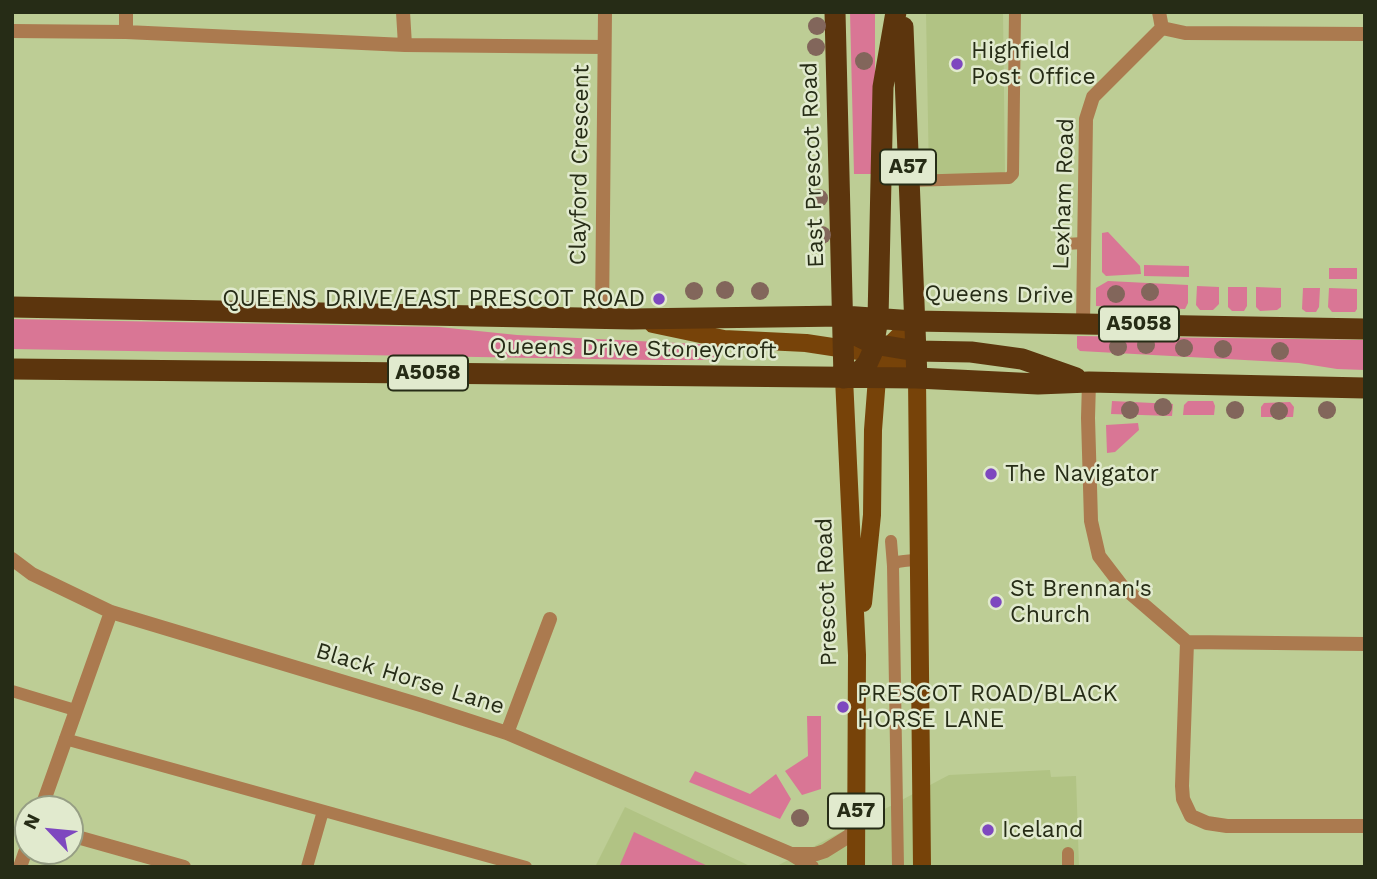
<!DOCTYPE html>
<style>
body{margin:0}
#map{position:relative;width:1377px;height:879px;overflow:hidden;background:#bdcd95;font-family:"Work Sans",sans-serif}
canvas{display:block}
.frame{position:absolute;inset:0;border:14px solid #262c16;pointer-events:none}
.north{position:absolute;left:14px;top:795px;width:70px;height:70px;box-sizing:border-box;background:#e1eace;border:2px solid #969e84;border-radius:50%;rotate:296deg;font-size:19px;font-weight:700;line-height:28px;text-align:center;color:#262c16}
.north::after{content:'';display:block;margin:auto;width:24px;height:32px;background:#7e48bf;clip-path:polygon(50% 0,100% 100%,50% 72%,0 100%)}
</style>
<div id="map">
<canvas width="1377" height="879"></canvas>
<div class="frame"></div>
<div class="north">N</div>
</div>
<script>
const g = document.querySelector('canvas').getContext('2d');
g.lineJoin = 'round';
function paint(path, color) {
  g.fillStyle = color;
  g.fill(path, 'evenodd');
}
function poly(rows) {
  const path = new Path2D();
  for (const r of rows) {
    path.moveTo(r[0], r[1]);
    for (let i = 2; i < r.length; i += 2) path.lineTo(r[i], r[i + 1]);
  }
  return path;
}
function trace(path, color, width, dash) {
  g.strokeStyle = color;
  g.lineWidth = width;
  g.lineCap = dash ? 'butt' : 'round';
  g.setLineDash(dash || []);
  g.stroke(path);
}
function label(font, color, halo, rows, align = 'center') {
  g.font = font + ' "Work Sans",sans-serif';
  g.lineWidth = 5;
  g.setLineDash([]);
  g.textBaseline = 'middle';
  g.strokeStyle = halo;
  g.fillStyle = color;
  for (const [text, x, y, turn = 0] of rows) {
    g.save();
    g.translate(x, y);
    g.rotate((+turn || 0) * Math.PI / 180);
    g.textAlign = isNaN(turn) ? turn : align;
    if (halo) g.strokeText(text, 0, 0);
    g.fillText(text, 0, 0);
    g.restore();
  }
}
paint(poly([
 [926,12,1003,12,1005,175,929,176],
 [1050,770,1051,777,1076,776,1079,867,775,867,949,775],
 [625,807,752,867,595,867]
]), '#b1c384');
paint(poly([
 [850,12,875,12,875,174,854,174],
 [1108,232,1140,266,1141,274,1106,276,1102,272,1102,233],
 [1144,265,1189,266,1189,277,1144,276],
 [1329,268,1357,268,1357,279,1329,279],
 [1108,281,1188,285,1188,303,1185,309,1096,306,1096,288],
 [1197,286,1219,287,1219,304,1213,310,1200,310,1196,305],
 [1228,287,1247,287,1247,306,1244,311,1232,311,1228,307],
 [1256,287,1281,288,1281,307,1277,310,1260,311,1256,307],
 [1303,288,1320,288,1319,307,1316,312,1306,312,1302,309],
 [1329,288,1357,289,1357,309,1355,312,1332,312,1328,307],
 [12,319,439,327,517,335,718,345,721,350,717,360,653,360,12,349],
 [1077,336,1365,340,1365,370,1337,369,1299,363,1080,351,1077,348],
 [1112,401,1173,404,1172,416,1111,414],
 [1188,401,1213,401,1215,406,1214,415,1183,415,1184,405],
 [1290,402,1294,407,1293,417,1261,417,1261,407,1264,403],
 [1138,423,1139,430,1115,452,1107,453,1106,425],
 [807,716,821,716,821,789,802,795,785,771,808,756],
 [695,771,750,794,776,774,791,799,780,819,689,782],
 [634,832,710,867,619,867]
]), '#d97695');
trace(poly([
 [909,181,1009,178,1013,174,1015,12],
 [1065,244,1084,243],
 [891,541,893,566],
 [12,691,75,710],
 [65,739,526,867],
 [1068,853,1068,867],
 [307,867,323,811],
 [898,867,893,566,897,562,904,561,914,560,918,564]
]), '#ab7a4f', 12);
trace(poly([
 [126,12,126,32],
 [403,12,405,45],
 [1162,28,1185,33,1365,34],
 [12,31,126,32,405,45,604,47],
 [602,318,605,12],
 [1083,323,1086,119,1093,97,1162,28,1159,12],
 [1089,382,1088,418,1091,521,1099,556,1122,586,1187,642,1365,644],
 [12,559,32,574,111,612,424,706,507,733,791,854],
 [1187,642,1182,786,1183,799,1191,816,1207,823,1227,826,1365,826],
 [507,733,550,619],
 [41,809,111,612],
 [70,835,184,867],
 [20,867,28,844],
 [812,867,791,854,816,854,825,851,849,836,856,826]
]), '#ab7a4f', 14);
trace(poly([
 [653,324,724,339,806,343,885,355,906,366,917,378,922,867],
 [844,378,857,655,856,867],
 [863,603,872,515,873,430,877,378,888,347,914,321]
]), '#774309', 18);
trace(poly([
 [835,12,844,378],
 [903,27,917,378],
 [12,307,632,319,843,316,914,321,1365,329],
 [843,316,856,335,874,344,916,351,971,352,1022,359,1076,378],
 [12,369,917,378,1038,384,1089,382,1365,388],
 [844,378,859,372,867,364,872,353,878,319,883,87,896,12]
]), '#5c350d', 21);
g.fillStyle = '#82665b';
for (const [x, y] of [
 [817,26],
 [816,47],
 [864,61],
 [819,198],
 [822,235],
 [725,290],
 [694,291],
 [760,291],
 [1150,292],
 [1116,294],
 [1146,345],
 [1118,347],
 [1184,348],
 [1223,349],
 [1280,351],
 [1163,407],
 [1130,410],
 [1235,410],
 [1327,410],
 [1279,411],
 [800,818]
]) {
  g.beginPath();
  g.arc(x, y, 9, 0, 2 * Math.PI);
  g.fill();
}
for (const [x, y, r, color] of [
 [957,64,7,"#7e48bf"],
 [659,299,7,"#7e48bf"],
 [991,474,7,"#7e48bf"],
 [996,602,7,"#7e48bf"],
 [843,707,7,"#7e48bf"],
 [988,830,7,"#7e48bf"]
]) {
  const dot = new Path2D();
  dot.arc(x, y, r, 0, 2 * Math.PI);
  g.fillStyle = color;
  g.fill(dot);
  trace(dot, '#e1eace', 2.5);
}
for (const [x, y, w] of [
 [908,167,56],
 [1139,324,80],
 [428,373,80],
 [856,811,56]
]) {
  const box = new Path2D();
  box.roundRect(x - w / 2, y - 17.5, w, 35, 5);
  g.fillStyle = '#e1eace';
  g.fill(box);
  trace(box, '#262c16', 2);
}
label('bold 21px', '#262c16', null, [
 ["A57",908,167],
 ["A5058",1139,324],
 ["A5058",428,373],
 ["A57",856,811]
]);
label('23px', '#262c16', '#e1eace', [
 ["Highfield",971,51],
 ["Post Office",971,77],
 ["QUEENS DRIVE/EAST PRESCOT ROAD",645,299,"right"],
 ["The Navigator",1005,474],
 ["St Brennan's",1010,589],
 ["Church",1010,615],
 ["PRESCOT ROAD/BLACK",857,694],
 ["HORSE LANE",857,720],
 ["Iceland",1002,830]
], 'left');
label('23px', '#262c16', '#e1eace', [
 ["Clayford Crescent",580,165,-89],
 ["East Prescot Road",813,165,-92],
 ["Lexham Road",1064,194,-88],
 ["Queens Drive",999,295,1],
 ["Queens Drive Stoneycroft",633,349,1],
 ["Prescot Road",827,592,-92],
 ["Black Horse Lane",410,679,17]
]);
</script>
